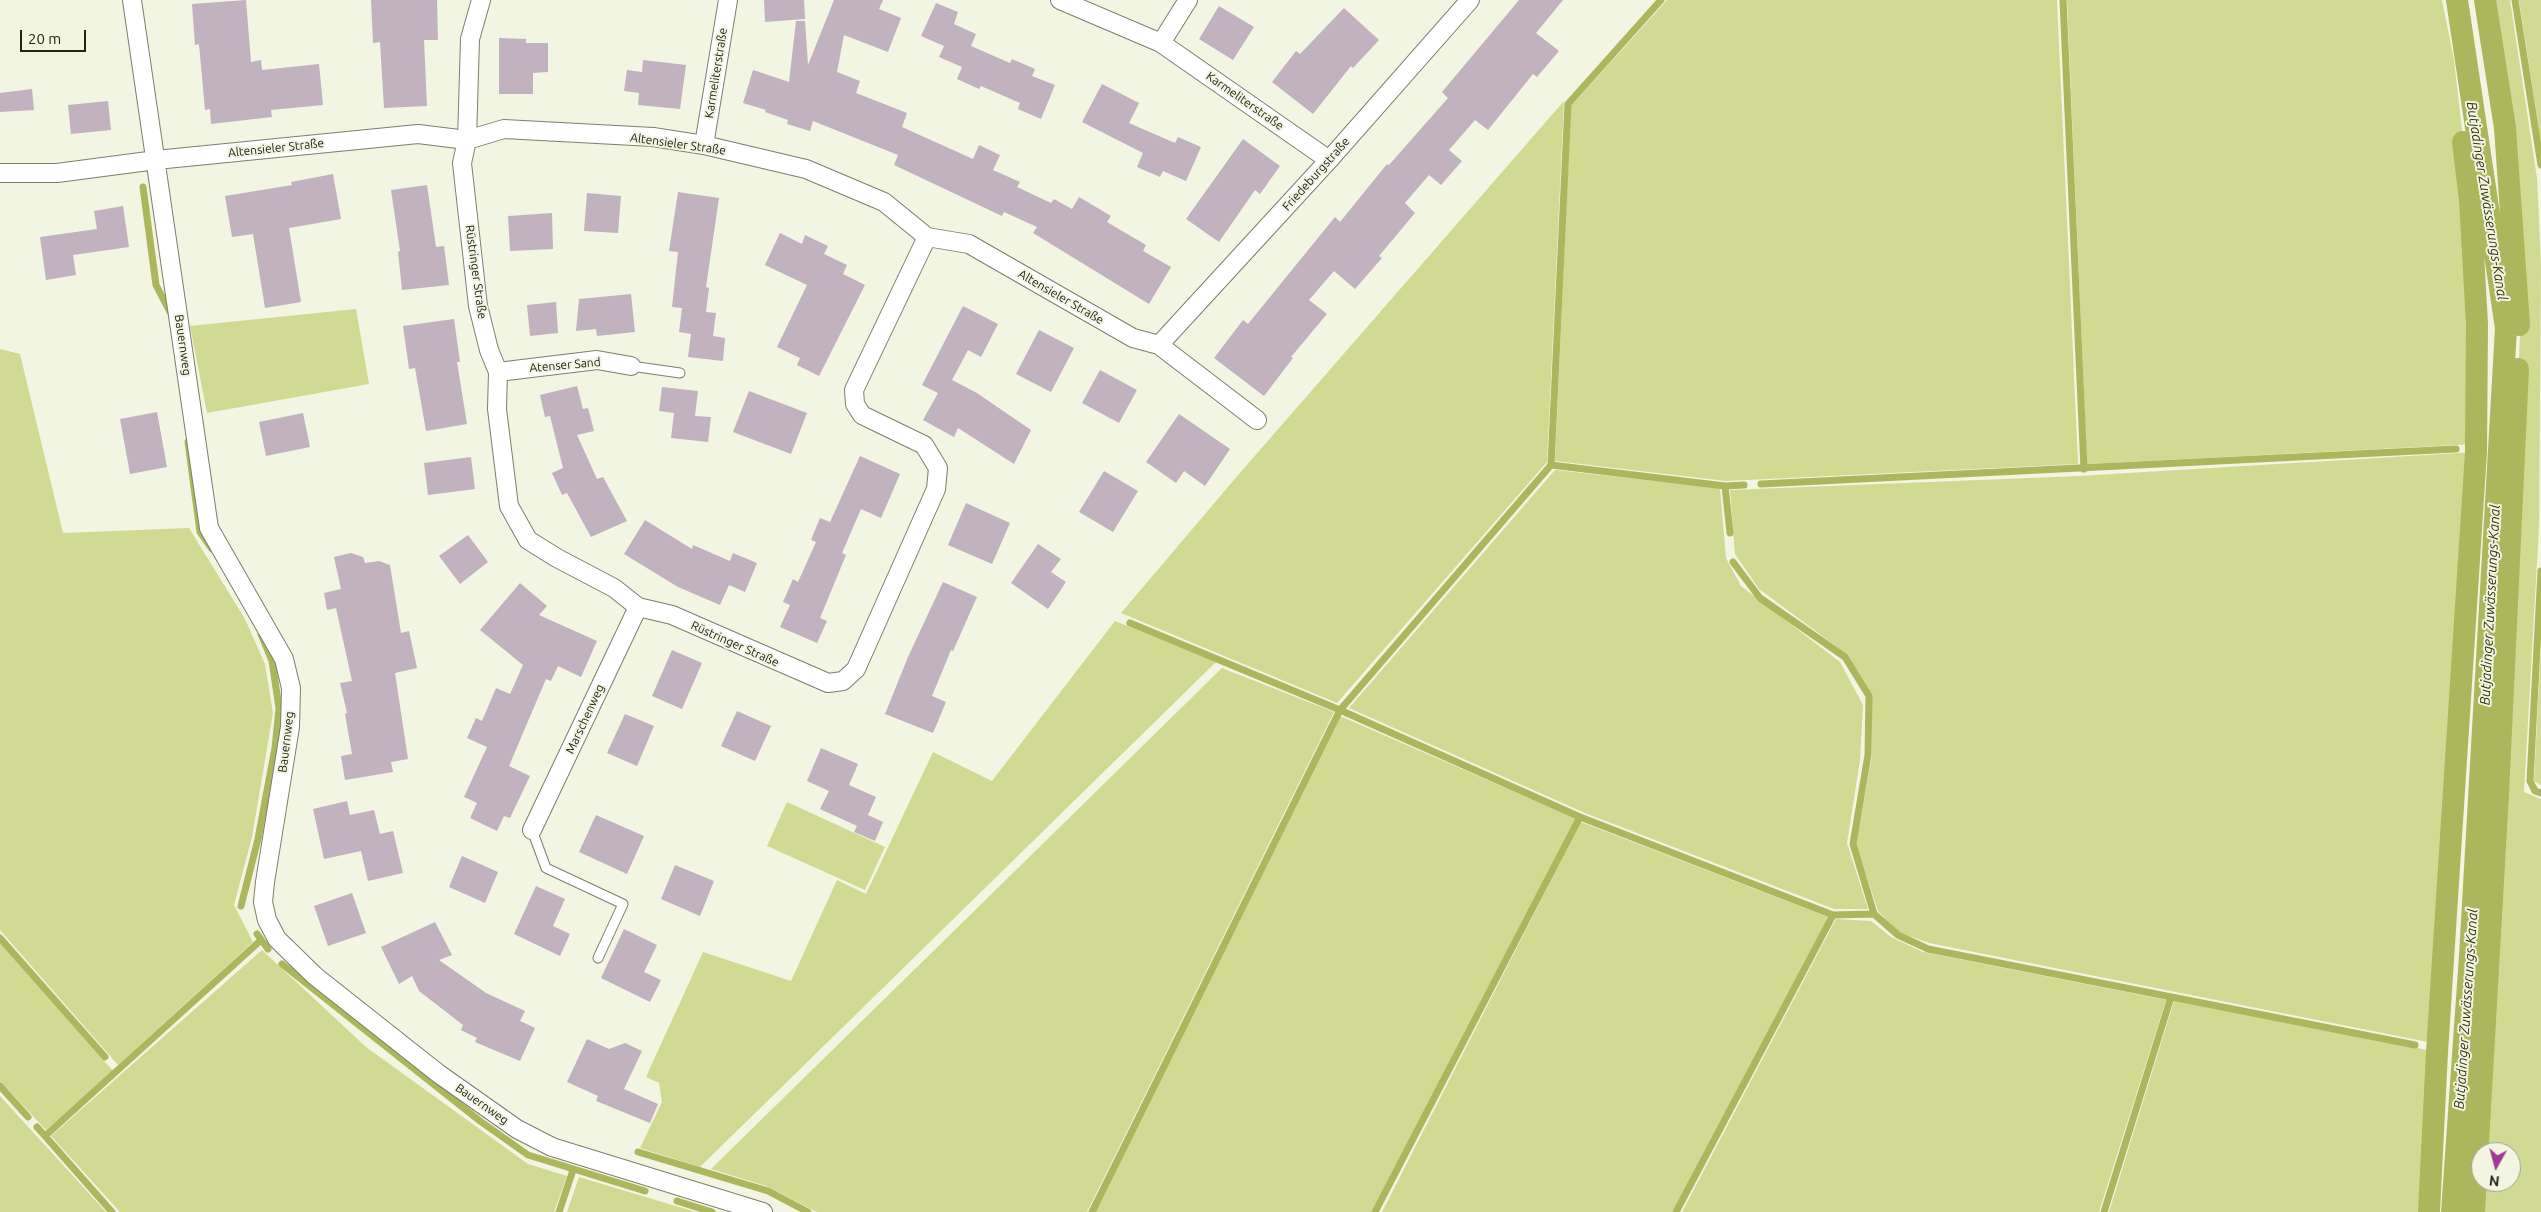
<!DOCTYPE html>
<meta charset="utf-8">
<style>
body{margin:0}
#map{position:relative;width:2541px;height:1212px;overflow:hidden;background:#f2f5e1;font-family:Ubuntu,sans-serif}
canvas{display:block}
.north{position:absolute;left:2471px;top:1142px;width:50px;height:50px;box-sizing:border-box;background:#f2f5e1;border:1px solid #9fa192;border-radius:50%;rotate:187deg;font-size:14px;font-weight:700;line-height:20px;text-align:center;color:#22231b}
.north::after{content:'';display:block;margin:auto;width:18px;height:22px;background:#a43797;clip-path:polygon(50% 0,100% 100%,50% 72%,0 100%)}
.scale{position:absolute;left:20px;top:30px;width:66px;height:22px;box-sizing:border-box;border:2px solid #22231b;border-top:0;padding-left:6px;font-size:15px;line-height:18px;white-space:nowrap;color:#22231b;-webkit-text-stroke:4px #f2f5e1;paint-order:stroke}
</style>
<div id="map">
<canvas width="2541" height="1212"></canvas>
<div class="north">N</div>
<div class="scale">20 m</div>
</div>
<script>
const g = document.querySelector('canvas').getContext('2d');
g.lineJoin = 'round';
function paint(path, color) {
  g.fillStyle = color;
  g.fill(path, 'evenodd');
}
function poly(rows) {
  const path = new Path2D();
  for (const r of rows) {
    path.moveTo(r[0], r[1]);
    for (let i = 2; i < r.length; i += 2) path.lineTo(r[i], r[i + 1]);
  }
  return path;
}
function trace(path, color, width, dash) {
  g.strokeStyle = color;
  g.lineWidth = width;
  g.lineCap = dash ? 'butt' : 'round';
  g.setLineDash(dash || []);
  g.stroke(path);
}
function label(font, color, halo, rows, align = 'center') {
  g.font = font + ' Ubuntu,sans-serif';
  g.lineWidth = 4;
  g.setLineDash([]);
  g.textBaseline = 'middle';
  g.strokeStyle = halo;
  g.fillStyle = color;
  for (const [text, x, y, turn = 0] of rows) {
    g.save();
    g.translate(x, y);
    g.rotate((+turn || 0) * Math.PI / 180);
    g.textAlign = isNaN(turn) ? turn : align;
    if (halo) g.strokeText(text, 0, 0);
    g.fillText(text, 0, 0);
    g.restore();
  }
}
paint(poly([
 [1667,0,2057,0,2078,464,1726,481,1555,461,1571,106],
 [2067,0,2442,0,2454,60,2470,200,2477,324,2476,444,2087,464],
 [2485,0,2510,0,2537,178,2541,266,2539,527,2524,792,2541,799,2541,1212,2474,1212,2498,794,2520,336,2505,128],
 [2481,1152,2511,1152,2511,1182,2481,1182],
 [2519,0,2541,0,2541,142],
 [1564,101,1547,462,1337,703,1121,613,1239,474],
 [356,309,369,384,207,413,190,326],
 [0,349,20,354,63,533,189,528,245,619,265,664,273,713,252,837,234,905,253,942,118,1065,0,930],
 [2476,452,2438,1044,1929,943,1898,932,1878,911,1856,845,1872,756,1872,699,1848,655,1759,589,1735,554,1730,490,2079,476],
 [1555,470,1720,488,1726,558,1741,586,1840,662,1863,705,1860,760,1847,843,1868,909,1834,909,1585,813,1349,708],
 [1115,621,1216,662,700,1167,640,1148,662,1102,659,1083,646,1077,703,952,791,981,837,880,866,894,933,752,992,781],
 [2541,647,2541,785,2534,781],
 [1222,668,1334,712,1087,1212,817,1212,766,1186,711,1169],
 [1340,716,1577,819,1374,1212,1095,1212],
 [787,802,885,847,865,890,767,846],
 [1581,822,1828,917,1672,1212,1382,1212],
 [1836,919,1871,921,1891,937,1923,952,2166,1000,2099,1212,1682,1212],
 [0,943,113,1071,46,1130,0,1081],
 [262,950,366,1047,528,1164,567,1176,554,1212,120,1212,51,1136],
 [2174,1001,2437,1052,2429,1212,2109,1212],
 [0,1096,106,1212,0,1212],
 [579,1177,669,1204,696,1212,567,1212]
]), '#d1da92');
trace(poly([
 [2063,0,2084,469],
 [2515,0,2541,165],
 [143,187,156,285,170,312],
 [188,442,200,532,212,549],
 [1551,465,1568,104,1661,0],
 [1761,484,2456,449],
 [1725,486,1730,533],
 [1733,562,1760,598,1845,657,1869,696,1868,755,1853,844,1874,914,1898,935,1928,949,2415,1045],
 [2541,571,2530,781,2535,791,2541,793],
 [1130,623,1340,710,1580,817,1833,915,1874,914],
 [241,906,258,839,275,748,279,708,272,661,261,634],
 [257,934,268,949],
 [0,938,105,1057],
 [282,964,480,1121,528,1155,645,1191],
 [0,1086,28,1117],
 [37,1127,45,1136],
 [638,1152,768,1191,808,1212],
 [677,1201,712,1212],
 [112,1212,45,1136,260,941],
 [559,1212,573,1170],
 [1092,1212,1340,710,1551,465,1725,486,1744,485],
 [1375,1212,1580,817],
 [1676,1212,1833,915],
 [2104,1212,2171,997]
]), '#acb65c', 7);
trace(poly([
 [2485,0,2505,128,2519,325],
 [2429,1212,2437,1052,2476,452,2477,324,2470,200,2463,142],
 [2452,1212,2470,956,2506,328,2457,0],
 [2474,1212,2498,794,2518,369]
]), '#acb65c', 22);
paint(poly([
 [246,0,251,62,261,60,262,70,319,64,323,105,271,110,272,117,211,124,210,109,205,110,199,44,195,45,192,4],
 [371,0,437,0,438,40,424,40,427,106,384,108,380,42,373,43],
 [764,0,804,0,805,19,765,22],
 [834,0,883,0,879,9,901,18,888,52,844,35,837,72,860,81,856,93,907,113,902,127,973,159,979,145,1000,155,993,170,1020,182,1017,187,1051,203,1054,199,1072,209,1079,197,1111,216,1107,222,1146,245,1143,251,1171,267,1149,304,1033,233,1037,227,1004,212,1002,216,894,165,898,155,813,121,810,131,787,124,788,120,765,112,766,110,743,103,753,70,789,82,796,21,805,21,808,65],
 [1519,0,1563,0,1536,33,1559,51,1537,77,1533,74,1488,130,1475,120,1449,150,1462,161,1441,185,1429,175,1405,203,1415,213,1379,256,1382,258,1355,289,1334,271,1309,300,1327,314,1291,357,1293,358,1264,396,1214,358,1243,320,1248,324,1335,217,1340,222,1387,164,1389,165,1448,98,1442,92],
 [936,3,958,12,954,24,976,34,971,46,1010,63,1012,59,1035,69,1032,76,1055,85,1041,119,1018,109,1020,103,981,86,979,89,957,79,962,67,939,57,944,46,921,36],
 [1219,6,1254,27,1233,60,1199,39],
 [1344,8,1379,40,1353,68,1351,66,1313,114,1272,82,1296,51,1300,54],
 [499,38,526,39,526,43,548,43,548,72,533,73,533,94,499,94],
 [643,60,686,65,680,109,638,105,639,93,624,91,627,70,642,72],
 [1102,84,1139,103,1129,123,1175,143,1178,137,1201,147,1186,181,1163,171,1160,177,1137,167,1143,153,1082,122],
 [32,89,34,110,0,112,0,93],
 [108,101,111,130,71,134,68,105],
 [1243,139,1280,166,1260,194,1255,190,1219,242,1186,219],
 [333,174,341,219,289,228,301,302,265,308,253,234,232,237,225,196,292,185,291,182],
 [427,185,436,247,444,246,449,285,402,290,398,252,400,251,391,190],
 [678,192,719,198,706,287,709,288,706,312,716,313,713,336,725,338,723,361,688,357,691,334,679,332,682,308,672,307,678,252,669,251],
 [587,193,621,196,618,233,584,231],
 [123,206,129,247,73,255,76,275,46,280,40,237,97,229,94,211],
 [552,213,553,249,510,251,508,216],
 [780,233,802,244,805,235,828,246,824,254,847,265,843,274,865,285,819,376,797,365,800,358,777,347,807,285,765,265],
 [631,294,635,332,597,336,596,329,576,331,579,299],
 [556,302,558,333,530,336,527,305],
 [963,306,998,324,981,357,968,350,952,380,977,393,1031,430,1014,464,958,428,954,437,923,420,938,393,922,385],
 [454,319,460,362,457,362,467,424,426,431,415,368,409,369,403,326],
 [1039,330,1074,348,1051,392,1016,374],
 [1100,370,1137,390,1119,423,1082,403],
 [577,386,583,409,588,408,594,431,577,435,597,479,603,477,627,521,591,537,567,493,562,495,552,473,563,468,550,416,545,417,540,395],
 [662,387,698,391,695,416,711,417,708,442,671,438,674,413,659,411],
 [749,391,807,413,791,454,733,432],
 [157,412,167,467,130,474,120,419],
 [303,413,310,447,266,456,259,422],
 [1179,414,1230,449,1205,486,1184,471,1176,483,1146,462],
 [860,456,900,474,881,518,861,509,842,553,846,555,820,618,827,621,817,643,780,627,790,605,783,602,793,579,798,582,816,542,811,540,820,518,830,522],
 [471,457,475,489,428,495,424,463],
 [1104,471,1138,491,1113,532,1079,512],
 [966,503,1010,523,992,564,948,545],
 [645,520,692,549,693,545,730,561,733,553,757,563,745,592,729,585,720,605,678,587,624,554],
 [468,535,488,562,460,584,439,556],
 [1038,544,1061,559,1051,572,1066,582,1048,609,1011,583],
 [351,553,363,557,365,563,379,561,390,565,401,633,409,631,417,668,395,673,408,759,391,762,393,772,345,780,341,756,352,754,345,714,347,713,340,683,352,681,336,608,327,610,324,593,341,589,334,557],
 [943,582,977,597,953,651,951,650,932,696,946,702,933,733,885,714,908,657],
 [520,583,547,606,539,615,597,641,581,677,558,666,551,681,546,679,509,766,530,776,510,818,504,816,497,831,470,818,477,803,464,797,487,747,467,738,476,718,482,721,496,688,510,694,523,665,480,630],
 [672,650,702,663,682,709,652,696],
 [737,711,771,726,755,761,721,746],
 [625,714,654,726,637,766,607,753],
 [821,748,858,764,849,785,876,797,868,815,883,822,875,841,854,832,857,826,820,809,829,791,807,781],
 [347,801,350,815,374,810,380,834,393,831,403,873,368,881,361,851,324,859,313,809],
 [596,815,644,836,627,874,579,852],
 [462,856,498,872,485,903,449,887],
 [675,865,714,881,700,916,661,899],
 [536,886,565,899,553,926,570,934,560,956,514,934],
 [352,893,366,933,328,946,314,906],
 [435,922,452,955,439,960,486,993,525,1011,520,1021,535,1028,520,1061,475,1042,477,1038,461,1030,463,1025,419,991,412,976,399,984,381,947],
 [624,929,657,945,644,972,661,980,650,1002,601,978],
 [587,1039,609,1049,625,1043,642,1051,624,1089,658,1104,650,1123,596,1101,598,1096,567,1082]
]), '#c2b1bf');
const lane = poly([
 [631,366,680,373],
 [532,830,546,868,623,904,598,958]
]);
const street = poly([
 [132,0,209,528,284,659,291,688,290,727,265,882,263,902,267,920,277,939,315,976,439,1074,517,1129,552,1147,763,1212],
 [481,0,470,39,467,140,462,163,478,306,489,350,498,372,497,409,509,506,528,540,557,558,614,588,638,607,672,615,828,683,843,681,856,669,936,489,938,468,924,445,862,415,855,404,854,390,927,237],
 [1060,0,1161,43,1329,160],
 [1161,43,1188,0],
 [704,145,728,0],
 [0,173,57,173,156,160,418,134,467,140,504,129,653,137,704,145,806,169,884,202,927,237,969,244,1133,338,1159,345,1257,420],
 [1159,345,1329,160,1470,0],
 [498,372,597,360,631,366],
 [532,830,638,607]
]);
trace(lane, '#7c7f6d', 11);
trace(street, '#7c7f6d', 20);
trace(lane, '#fff', 9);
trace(street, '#fff', 18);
label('12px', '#22231b', '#f2f5e1', [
 ["Karmeliterstraße",716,73,-81],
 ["Karmeliterstraße",1245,101,35],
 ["Altensieler Straße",678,144,8],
 ["Altensieler Straße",276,148,-6],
 ["Friedeburgstraße",1316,174,-48],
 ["Rüstringer Straße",476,272,82],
 ["Altensieler Straße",1061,297,30],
 ["Bauernweg",183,345,82],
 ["Atenser Sand",565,365,-5],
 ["Rüstringer Straße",735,644,24],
 ["Marschenweg",585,719,-65],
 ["Bauernweg",286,742,-83],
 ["Bauernweg",482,1104,35]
]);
label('italic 14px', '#333710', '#f2f5e1', [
 ["Butjadinger Zuwässerungs-Kanal",2487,201,81],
 ["Butjadinger Zuwässerungs-Kanal",2490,605,-87],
 ["Butjadinger Zuwässerungs-Kanal",2466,1009,-86]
]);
</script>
